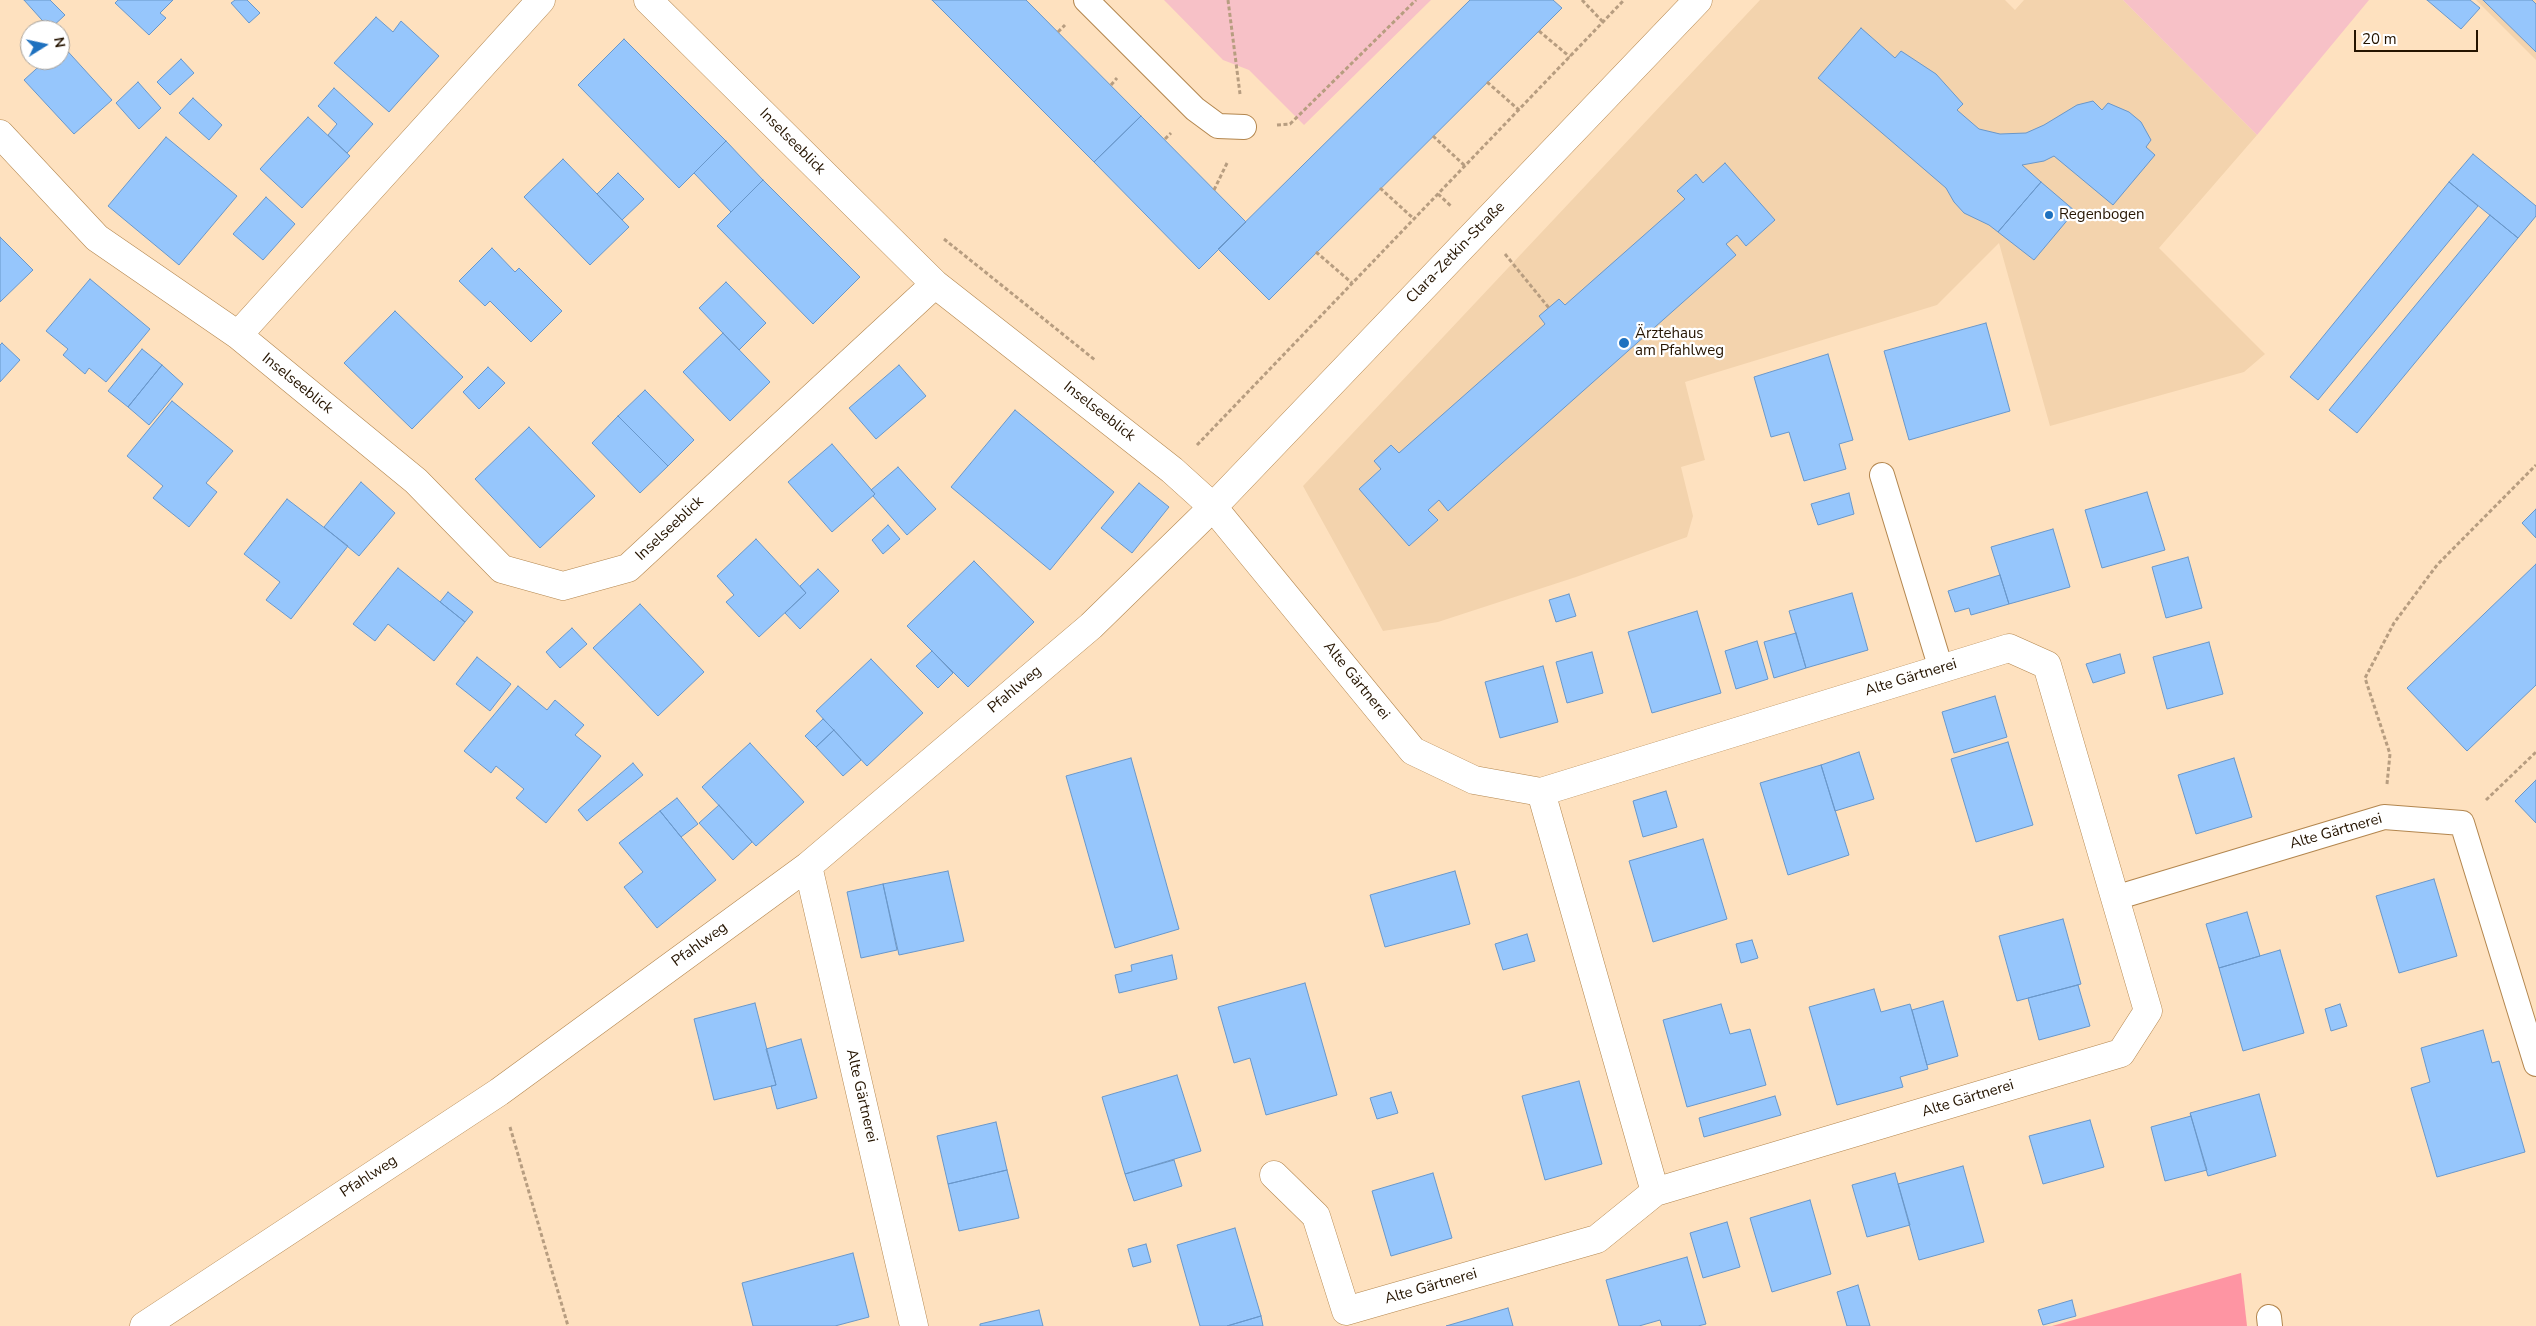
<!DOCTYPE html>
<meta charset="utf-8">
<style>
body{margin:0}
#map{position:relative;width:2536px;height:1326px;overflow:hidden;background:#fee1bf;font-family:"Nunito Sans",sans-serif}
canvas{display:block}
.north{position:absolute;left:20px;top:20px;width:50px;height:50px;box-sizing:border-box;background:#fff;border:1px solid #a8a199;border-radius:50%;rotate:80deg;font-size:14px;font-weight:700;line-height:20px;text-align:center;color:#251400}
.north::after{content:'';display:block;margin:auto;width:18px;height:22px;background:#1e71bf;clip-path:polygon(50% 0,100% 100%,50% 72%,0 100%)}
.scale{position:absolute;left:2354px;top:30px;width:124px;height:22px;box-sizing:border-box;border:2px solid #251400;border-top:0;padding-left:6px;font-size:15px;line-height:18px;white-space:nowrap;color:#251400;-webkit-text-stroke:4px #fff;paint-order:stroke}
</style>
<div id="map">
<canvas width="2536" height="1326"></canvas>
<div class="north">N</div>
<div class="scale">20 m</div>
</div>
<script>
const g = document.querySelector('canvas').getContext('2d');
g.lineJoin = 'round';
function paint(path, color) {
  g.fillStyle = color;
  g.fill(path, 'evenodd');
}
function poly(rows) {
  const path = new Path2D();
  for (const r of rows) {
    path.moveTo(r[0], r[1]);
    for (let i = 2; i < r.length; i += 2) path.lineTo(r[i], r[i + 1]);
  }
  return path;
}
function trace(path, color, width, dash) {
  g.strokeStyle = color;
  g.lineWidth = width;
  g.lineCap = dash ? 'butt' : 'round';
  g.setLineDash(dash || []);
  g.stroke(path);
}
function label(font, color, halo, rows, align = 'center') {
  g.font = font + ' "Nunito Sans",sans-serif';
  g.lineWidth = 4.5;
  g.setLineDash([]);
  g.textBaseline = 'middle';
  g.strokeStyle = halo;
  g.fillStyle = color;
  for (const [text, x, y, turn = 0] of rows) {
    g.save();
    g.translate(x, y);
    g.rotate((+turn || 0) * Math.PI / 180);
    g.textAlign = isNaN(turn) ? turn : align;
    if (halo) g.strokeText(text, 0, 0);
    g.fillText(text, 0, 0);
    g.restore();
  }
}
paint(poly([
 [1760,0,2005,0,2015,10,2024,0,2123,0,2257,135,2159,248,2265,354,2244,372,2050,426,1999,243,1937,305,1685,382,1705,460,1681,467,1693,516,1687,537,1576,577,1438,622,1383,631,1303,486],
 [2476,0,2536,0,2536,60]
]), '#f3d3ad');
paint(poly([
 [1164,0,1431,0,1304,125,1249,70,1223,60],
 [2123,0,2369,0,2257,135]
]), '#f7c1c7');
paint(poly([
 [2241,1273,2247,1326,2052,1326]
]), '#fe95a3');
const building = poly([
 [24,0,50,0,65,15,50,29,24,0],
 [118,0,173,0,160,13,166,18,149,35,115,3,118,0],
 [235,0,247,0,260,13,249,23,231,3,235,0],
 [932,0,1026,0,1141,116,1094,162,932,0],
 [1470,0,1553,0,1562,8,1269,300,1218,249,1470,0],
 [2427,0,2470,0,2480,8,2461,29,2427,0],
 [2483,0,2532,0,2536,4,2536,52,2483,0],
 [376,17,393,32,401,21,439,56,389,112,334,63,376,17],
 [1861,28,1895,58,1901,51,1936,74,1963,104,1957,110,1979,129,2000,134,2026,133,2044,125,2077,105,2093,101,2102,110,2108,103,2129,112,2141,122,2151,140,2146,147,2155,155,2113,205,2054,156,2044,161,2022,165,2041,182,1998,232,1989,225,1964,213,1954,202,1946,188,1818,78,1861,28],
 [624,39,726,141,679,188,578,85,624,39],
 [62,45,112,100,74,134,24,80,46,60,60,60,62,45],
 [181,59,194,73,170,95,157,82,181,59],
 [138,82,161,108,139,129,116,103,138,82],
 [334,88,373,124,347,153,328,135,337,124,318,106,334,88],
 [193,98,222,125,209,140,179,113,193,98],
 [1141,116,1246,222,1199,269,1094,162,1141,116],
 [308,117,350,156,302,208,260,169,308,117],
 [166,137,237,196,179,265,108,206,166,137],
 [726,141,763,180,731,212,694,173,726,141],
 [2473,154,2536,206,2536,216,2518,238,2449,182,2473,154],
 [563,159,629,227,590,265,524,197,563,159],
 [1725,163,1775,220,1746,246,1737,235,1726,244,1736,255,1448,511,1439,500,1428,510,1438,520,1409,546,1359,489,1381,469,1374,461,1391,445,1399,453,1545,324,1539,316,1559,299,1565,305,1685,199,1677,191,1696,174,1703,183,1725,163],
 [618,173,644,199,622,220,597,194,618,173],
 [763,180,860,277,813,324,717,226,763,180],
 [2041,182,2075,211,2034,260,1998,232,2041,182],
 [2449,182,2478,206,2318,400,2290,377,2449,182],
 [266,197,295,224,263,260,233,234,266,197],
 [2490,215,2518,238,2357,433,2329,410,2490,215],
 [0,237,33,270,0,302,0,237],
 [492,248,515,272,519,268,562,311,531,342,490,301,485,306,459,281,492,248],
 [90,279,150,329,106,382,89,368,85,374,63,355,68,349,46,331,90,279],
 [726,282,766,323,739,350,699,308,726,282],
 [395,311,463,377,412,429,344,363,395,311],
 [1986,323,2010,411,1909,440,1884,351,1986,323],
 [723,333,770,382,730,421,683,372,723,333],
 [2,343,20,360,0,382,0,345,2,343],
 [142,349,162,365,128,407,108,391,142,349],
 [1828,354,1853,440,1839,444,1846,469,1804,481,1789,432,1771,437,1754,377,1828,354],
 [162,365,183,384,149,425,128,407,162,365],
 [899,365,926,396,876,439,849,408,899,365],
 [488,367,505,383,479,409,463,392,488,367],
 [645,390,694,440,668,466,618,416,645,390],
 [172,401,233,451,206,483,217,492,189,527,153,498,163,486,127,456,172,401],
 [1015,410,1114,492,1050,570,951,487,1015,410],
 [618,416,668,466,640,493,592,443,618,416],
 [529,427,595,496,540,548,475,479,529,427],
 [832,444,875,494,832,532,788,482,832,444],
 [898,467,936,509,907,535,873,496,875,494,871,490,898,467],
 [361,482,395,513,359,556,324,527,361,482],
 [1139,483,1169,507,1132,553,1101,528,1139,483],
 [2147,492,2165,550,2102,568,2085,510,2147,492],
 [1849,493,1854,514,1818,525,1811,504,1849,493],
 [287,499,348,546,291,619,266,600,280,582,244,554,287,499],
 [2536,509,2536,538,2522,523,2536,509],
 [888,525,900,539,883,554,872,540,888,525],
 [2053,529,2070,587,2009,604,1991,547,2053,529],
 [756,539,806,593,759,637,726,602,734,595,717,576,756,539],
 [2188,557,2202,608,2166,618,2152,567,2188,557],
 [974,561,1034,622,968,687,907,626,974,561],
 [2536,564,2536,685,2467,751,2407,688,2536,564],
 [398,568,465,622,434,661,388,624,375,641,353,624,398,568],
 [818,569,839,591,800,629,785,613,806,593,800,586,818,569],
 [2000,575,2009,604,1971,615,1969,608,1955,612,1948,591,2000,575],
 [448,592,473,612,465,622,440,602,448,592],
 [1852,593,1868,650,1806,668,1789,611,1852,593],
 [1569,594,1576,616,1556,622,1549,600,1569,594],
 [640,604,704,672,658,716,593,648,640,604],
 [1697,611,1721,693,1652,713,1628,632,1697,611],
 [572,628,587,644,560,668,546,652,572,628],
 [1796,633,1806,668,1774,678,1764,642,1796,633],
 [1757,641,1768,679,1736,689,1725,651,1757,641],
 [2209,642,2223,694,2167,709,2153,657,2209,642],
 [932,651,953,673,938,688,916,666,932,651],
 [1592,652,1603,693,1567,703,1556,662,1592,652],
 [2120,654,2125,673,2093,683,2086,664,2120,654],
 [477,657,511,684,490,711,456,684,477,657],
 [871,659,923,713,867,766,816,711,871,659],
 [1543,666,1558,722,1500,738,1485,682,1543,666],
 [518,686,547,710,555,700,584,725,575,735,601,756,546,823,516,798,524,789,496,766,491,773,464,751,518,686],
 [1995,696,2007,737,1954,753,1942,712,1995,696],
 [823,719,834,730,816,747,805,736,823,719],
 [834,730,861,760,843,776,816,747,834,730],
 [2008,742,2033,825,1976,842,1951,759,2008,742],
 [750,743,804,802,756,846,702,787,750,743],
 [1859,752,1874,799,1835,811,1821,765,1859,752],
 [1131,758,1179,929,1115,948,1066,776,1131,758],
 [2234,758,2252,817,2196,834,2178,775,2234,758],
 [633,763,643,775,587,821,578,810,633,763],
 [1821,765,1849,855,1788,875,1760,783,1821,765],
 [2536,780,2536,823,2515,801,2536,780],
 [1666,791,1677,827,1643,837,1633,801,1666,791],
 [677,798,698,824,681,837,660,811,677,798],
 [719,805,752,842,733,860,699,823,719,805],
 [660,811,716,880,657,928,624,887,643,872,619,843,660,811],
 [1703,839,1727,919,1653,942,1629,861,1703,839],
 [948,871,964,941,899,955,883,884,948,871],
 [1455,871,1470,924,1385,947,1370,895,1455,871],
 [2434,879,2457,956,2399,973,2376,896,2434,879],
 [883,884,897,950,861,958,847,892,883,884],
 [2247,912,2260,956,2219,968,2206,924,2247,912],
 [2063,919,2081,984,2017,1001,1999,936,2063,919],
 [1527,934,1535,961,1503,970,1495,944,1527,934],
 [1752,940,1758,958,1741,963,1736,944,1752,940],
 [2280,950,2304,1033,2243,1051,2219,968,2280,950],
 [1172,955,1177,979,1119,993,1115,975,1132,971,1131,965,1172,955],
 [1305,983,1337,1095,1266,1115,1250,1058,1234,1063,1218,1007,1305,983],
 [2078,985,2090,1026,2039,1040,2028,998,2078,985],
 [1874,989,1881,1012,1910,1004,1928,1069,1900,1077,1903,1087,1837,1105,1809,1007,1874,989],
 [1943,1001,1958,1056,1927,1065,1912,1010,1943,1001],
 [755,1003,776,1085,714,1100,694,1019,755,1003],
 [1721,1004,1730,1034,1750,1029,1766,1085,1687,1107,1663,1020,1721,1004],
 [2340,1004,2347,1026,2331,1031,2325,1009,2340,1004],
 [2483,1030,2492,1063,2499,1061,2525,1152,2437,1177,2411,1088,2430,1082,2421,1048,2483,1030],
 [801,1039,817,1098,777,1109,771,1086,776,1085,766,1049,801,1039],
 [1177,1075,1201,1151,1125,1174,1102,1097,1177,1075],
 [1579,1081,1602,1164,1545,1180,1522,1096,1579,1081],
 [1391,1092,1398,1113,1377,1119,1370,1098,1391,1092],
 [2259,1094,2276,1156,2208,1176,2190,1113,2259,1094],
 [1775,1096,1781,1115,1704,1137,1699,1118,1775,1096],
 [2191,1116,2207,1170,2165,1181,2151,1127,2191,1116],
 [2090,1120,2104,1167,2043,1184,2029,1136,2090,1120],
 [996,1122,1007,1170,948,1184,937,1136,996,1122],
 [1174,1160,1182,1186,1134,1201,1125,1174,1174,1160],
 [1963,1166,1984,1242,1919,1260,1898,1184,1963,1166],
 [1007,1170,1019,1218,959,1231,948,1184,1007,1170],
 [1433,1173,1452,1238,1391,1256,1372,1191,1433,1173],
 [1895,1173,1910,1225,1867,1237,1852,1185,1895,1173],
 [1810,1200,1831,1274,1772,1292,1750,1218,1810,1200],
 [1727,1222,1740,1267,1703,1278,1690,1233,1727,1222],
 [1235,1228,1261,1316,1227,1326,1200,1326,1177,1245,1235,1228],
 [1146,1244,1151,1262,1133,1267,1128,1249,1146,1244],
 [853,1253,869,1317,835,1326,753,1326,742,1283,853,1253],
 [1687,1257,1706,1324,1698,1326,1662,1326,1660,1320,1639,1326,1619,1326,1606,1280,1687,1257],
 [1858,1285,1870,1326,1847,1326,1837,1292,1858,1285],
 [2072,1300,2076,1316,2043,1325,2038,1310,2072,1300],
 [1508,1308,1513,1326,1446,1326,1508,1308],
 [1039,1310,1043,1326,980,1326,980,1324,1039,1310],
 [1261,1316,1263,1326,1227,1326,1261,1316]
]);
paint(building, '#96c6fc');
trace(building, '#6997ca', 1);
const lane = poly([
 [1086,0,1195,109,1218,126,1244,127],
 [1882,475,1941,669],
 [2115,898,2384,817,2462,823,2536,1064],
 [2269,1317,2270,1326]
]);
const street = poly([
 [648,0,935,284,1172,470,1213,507,1413,751,1474,780,1541,792,2009,648,2047,665,2148,1011,2121,1053,1655,1192,1541,792],
 [0,134,97,238,238,335,416,481,502,569,563,586,628,568,935,284],
 [238,335,541,0],
 [808,866,914,1326],
 [1274,1175,1316,1216,1346,1311,1597,1239,1655,1192],
 [144,1326,499,1092,808,866,1091,626,1213,507,1698,0]
]);
trace(lane, '#b3864e', 26);
trace(street, '#b3864e', 29);
trace(poly([
 [1228,0,1240,94],
 [1582,0,1603,22],
 [1539,31,1570,57],
 [1058,32,1065,25],
 [1487,82,1519,110],
 [1111,85,1117,78],
 [1277,125,1290,124,1416,0],
 [1433,136,1465,166],
 [1165,139,1171,133],
 [1380,188,1414,219],
 [1214,190,1228,161],
 [1438,194,1452,207],
 [944,239,1095,360],
 [1316,252,1352,283],
 [1505,254,1549,308],
 [1197,445,1624,0],
 [2387,784,2390,754,2365,678,2394,623,2437,565,2536,465],
 [2486,800,2536,752],
 [510,1127,568,1326]
]), '#b79d80', 3, [4, 2.5]);
trace(lane, '#fff', 24);
trace(street, '#fff', 28);
for (const [x, y, r, color] of [
 [2049,215,5,"#1e71bf"],
 [1624,343,6,"#1e71bf"]
]) {
  const dot = new Path2D();
  dot.arc(x, y, r, 0, 2 * Math.PI);
  g.fillStyle = color;
  g.fill(dot);
  trace(dot, '#fff', 2);
}
label('15px', '#251400', '#fff', [
 ["Inselseeblick",792,142,45],
 ["Clara-Zetkin-Straße",1456,253,-46],
 ["Inselseeblick",297,384,39],
 ["Inselseeblick",1099,412,38],
 ["Inselseeblick",670,529,-43],
 ["Alte Gärtnerei",1911,678,-17],
 ["Alte Gärtnerei",1356,681,51],
 ["Pfahlweg",1015,690,-40],
 ["Alte Gärtnerei",2336,832,-16],
 ["Pfahlweg",700,945,-36],
 ["Alte Gärtnerei",861,1096,77],
 ["Alte Gärtnerei",1968,1099,-17],
 ["Pfahlweg",369,1177,-33],
 ["Alte Gärtnerei",1431,1287,-16]
]);
label('15px', '#251400', '#fff', [
 ["Regenbogen",2059,215],
 ["Ärztehaus",1635,334],
 ["am Pfahlweg",1635,351]
], 'left');
</script>
